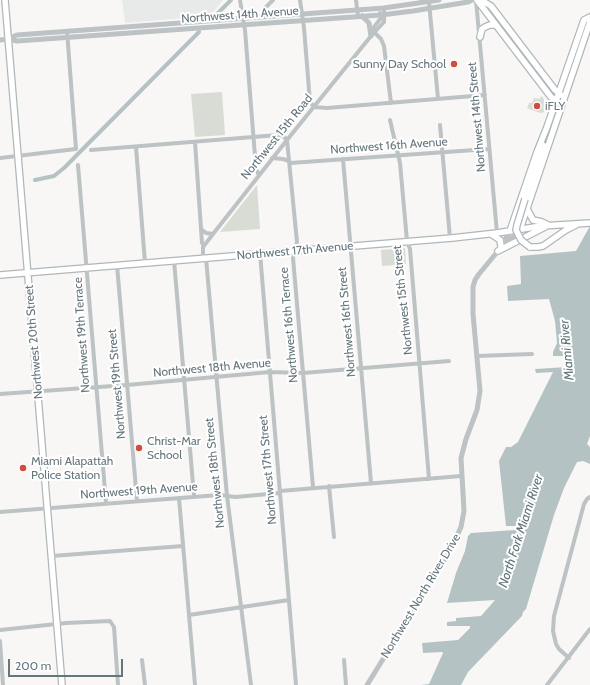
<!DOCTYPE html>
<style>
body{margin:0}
#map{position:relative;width:590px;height:685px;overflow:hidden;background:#f8f7f5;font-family:Cabin,sans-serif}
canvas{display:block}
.scale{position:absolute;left:8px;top:659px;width:115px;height:18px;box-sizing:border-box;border:2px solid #66767d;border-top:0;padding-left:5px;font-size:12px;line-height:14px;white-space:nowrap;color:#66767d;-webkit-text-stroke:3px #fff;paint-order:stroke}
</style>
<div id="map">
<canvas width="590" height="685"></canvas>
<div class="scale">200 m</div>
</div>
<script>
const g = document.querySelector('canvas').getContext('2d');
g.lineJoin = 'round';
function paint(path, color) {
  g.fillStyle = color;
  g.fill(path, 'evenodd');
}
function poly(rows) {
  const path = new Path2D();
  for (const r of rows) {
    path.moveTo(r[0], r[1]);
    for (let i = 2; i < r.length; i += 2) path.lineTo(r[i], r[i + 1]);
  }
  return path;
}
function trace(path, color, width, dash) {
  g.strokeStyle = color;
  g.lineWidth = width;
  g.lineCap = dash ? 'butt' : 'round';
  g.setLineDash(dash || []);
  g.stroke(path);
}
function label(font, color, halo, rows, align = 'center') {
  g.font = font + ' Cabin,sans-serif';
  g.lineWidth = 4;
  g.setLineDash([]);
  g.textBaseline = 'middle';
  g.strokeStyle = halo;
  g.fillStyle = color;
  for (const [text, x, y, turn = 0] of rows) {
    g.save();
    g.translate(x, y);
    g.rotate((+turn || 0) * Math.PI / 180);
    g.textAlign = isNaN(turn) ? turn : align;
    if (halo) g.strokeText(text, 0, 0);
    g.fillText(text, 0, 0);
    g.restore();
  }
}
paint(poly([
 [122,0,223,0,210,16,125,23]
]), '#e8e9e9');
paint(poly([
 [222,92,225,135,195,137,191,94],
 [542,96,545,102,547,103,545,111,542,113,537,112,527,108,529,103,532,103,534,98,539,99],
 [257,185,260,229,220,232],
 [405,248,406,264,382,266,381,250]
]), '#d8dcd5');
paint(poly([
 [590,226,590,436,587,444,590,447,590,464,583,461,577,462,564,488,554,515,526,609,523,612,522,616,468,672,461,685,421,685,429,684,443,653,442,652,423,653,422,643,458,640,470,628,470,626,447,626,447,622,456,621,456,618,481,616,495,600,447,603,456,573,465,551,468,536,471,533,515,530,515,526,506,526,499,461,506,447,511,447,518,442,553,372,536,373,535,369,568,367,568,356,553,356,553,352,557,343,555,321,549,299,508,301,507,286,521,284,520,256,576,251]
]), '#b5c2c4');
trace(poly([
 [214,17,231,0],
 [35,180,54,176,64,168,199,32]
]), '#b5c2c4', 4);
const secondary = poly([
 [5,0,62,685],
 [477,0,551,97,558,102],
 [481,0,491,6,555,90,561,95],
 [480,37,482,29,485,27,490,25,496,25],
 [525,199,543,145],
 [527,209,533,220,542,222,548,225],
 [520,229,590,22],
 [510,231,537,152,547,127,584,20,590,17],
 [491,234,500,240,501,247],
 [530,247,538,247,543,246,566,230,576,225],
 [498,251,545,227],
 [0,275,452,238,497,233,541,226,590,223]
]);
trace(secondary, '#b0b7ba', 8);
trace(poly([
 [240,0,245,30,256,169,259,175],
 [300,0,304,28,310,102,314,107,327,108,485,95],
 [356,0,358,16],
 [476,0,497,233],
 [429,2,438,99],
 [264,17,264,9,273,0],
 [374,32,381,39,384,46,391,103],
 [374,32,374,27,381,18,380,13],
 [390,120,400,163,407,241,410,249,429,479],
 [440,125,450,238],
 [195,142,202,243,204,246],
 [136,147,145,263],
 [91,150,278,135,283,136,287,140,297,242,293,258,313,487],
 [0,158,76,149,67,31],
 [272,158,283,159,289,161],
 [343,159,371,483],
 [290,163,489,149],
 [78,165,106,503],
 [201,229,206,233,213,234],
 [260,253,296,685],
 [203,258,203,247,213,234,287,140,371,36,384,22,384,8],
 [206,258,227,496,251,685],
 [174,260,194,496],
 [117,265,137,501],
 [477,356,532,354],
 [0,394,127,385,270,372,303,373,449,361],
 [329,486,334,537],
 [280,491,461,476],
 [179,498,195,685],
 [0,512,206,496,221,495,235,497,280,493],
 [52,556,183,546],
 [189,615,289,600],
 [0,630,66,623,110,621,114,627,118,685],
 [0,641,3,685],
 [569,658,559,649,556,644,553,631,554,616,584,504,587,499,590,497],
 [142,660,145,685],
 [344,660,346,685],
 [547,685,590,629]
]), '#bdc2c5', 4);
trace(poly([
 [362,16,369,23,371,36],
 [8,39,17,35,384,8,439,0],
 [0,40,8,39,17,41,381,15,413,11,468,2,472,0],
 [503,246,519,231],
 [367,685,450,551,461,527,464,511,461,458,466,439,477,410,480,391,473,314,473,287,475,280,479,274,498,251,510,231]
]), '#bdc2c5', 5);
trace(secondary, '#fff', 5.5);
const secondaryBridge = poly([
 [525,199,517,225,516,230,521,240,530,247]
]);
trace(secondaryBridge, '#b0b7ba', 8, []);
trace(secondaryBridge, '#fff', 5.5);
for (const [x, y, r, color] of [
 [454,64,4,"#d04c3d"],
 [537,106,4,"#d04c3d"],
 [139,448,4,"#d04c3d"],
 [23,468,4,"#d04c3d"]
]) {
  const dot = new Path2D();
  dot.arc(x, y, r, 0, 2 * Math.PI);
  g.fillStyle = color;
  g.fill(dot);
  trace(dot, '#fff', 1.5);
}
label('12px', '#66767d', '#fff', [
 ["Northwest 14th Avenue",240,15,-4],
 ["Northwest 14th Street",477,117,-95],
 ["Northwest 15th Road",277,137,-51],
 ["Northwest 16th Avenue",389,146,-4],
 ["Northwest 17th Avenue",295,251,-5],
 ["Northwest 15th Street",403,300,-96],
 ["Northwest 16th Street",347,322,-95],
 ["Northwest 16th Terrace",289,325,-95],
 ["Northwest 19th Terrace",82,335,-94],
 ["Northwest 20th Street",34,342,-95],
 ["Northwest 18th Avenue",212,368,-5],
 ["Northwest 19th Street",117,384,-95],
 ["Northwest 17th Street",268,470,-95],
 ["Northwest 18th Street",215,473,-96],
 ["Northwest 19th Avenue",139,491,-4],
 ["Northwest North River Drive",421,596,-59]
]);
label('12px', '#66767d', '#fff', [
 ["Sunny Day School",446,64,"right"],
 ["iFLY",545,106],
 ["Christ-Mar",147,441],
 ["School",147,455],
 ["Miami Alapattah",31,461],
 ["Police Station",31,475]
], 'left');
label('italic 13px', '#607578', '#fff', [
 ["Miami River",567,350,-95],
 ["North Fork Miami River",521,531,-72]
]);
</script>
